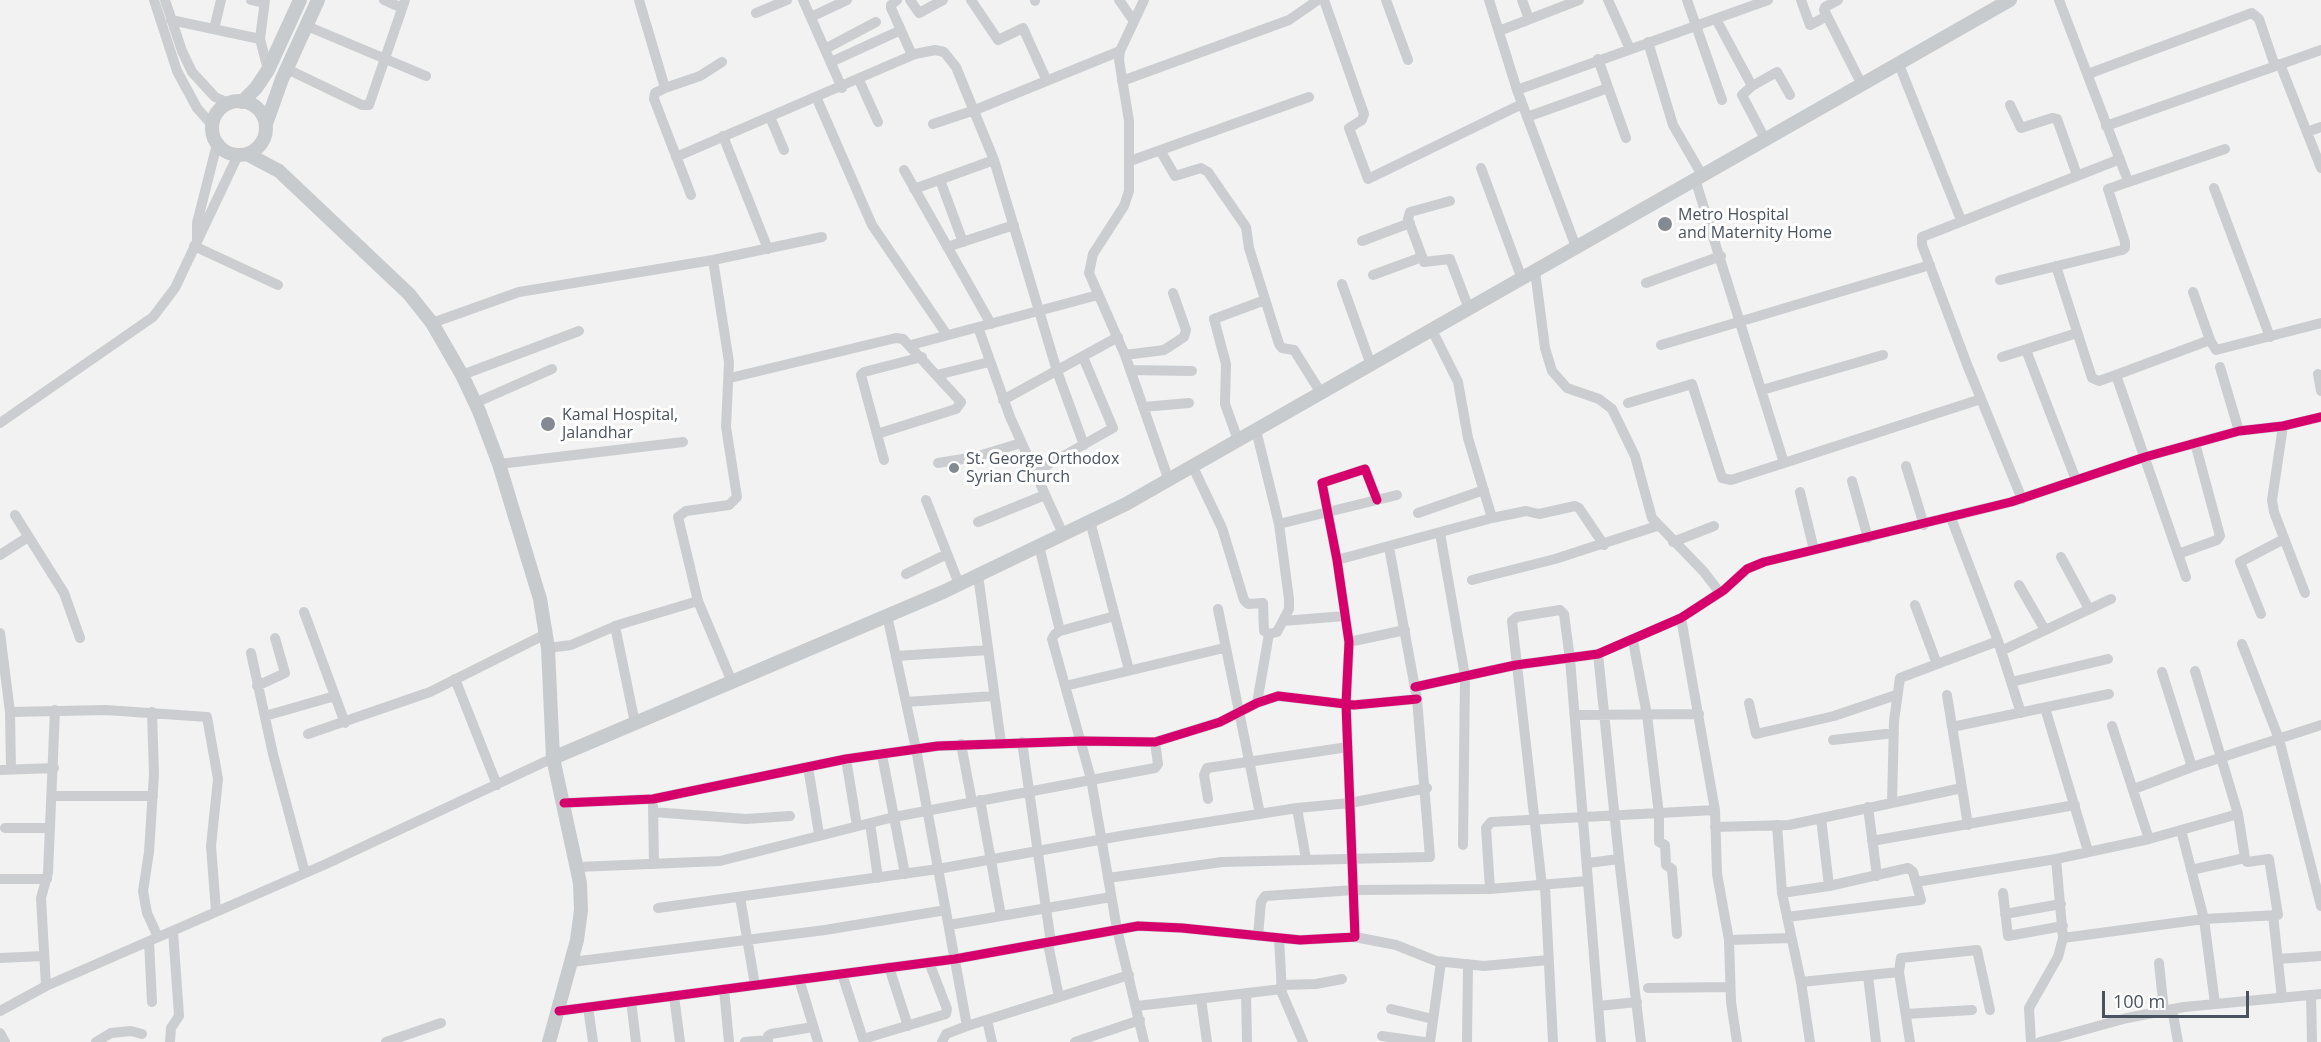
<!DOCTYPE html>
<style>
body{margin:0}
#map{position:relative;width:2321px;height:1042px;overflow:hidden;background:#f2f2f2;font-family:"Open Sans",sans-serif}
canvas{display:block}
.scale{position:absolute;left:2102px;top:991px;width:147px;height:27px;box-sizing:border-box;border:3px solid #49525e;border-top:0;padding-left:8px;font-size:18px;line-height:21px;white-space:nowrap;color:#49525e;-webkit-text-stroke:4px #fff;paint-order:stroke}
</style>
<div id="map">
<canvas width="2321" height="1042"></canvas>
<div class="scale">100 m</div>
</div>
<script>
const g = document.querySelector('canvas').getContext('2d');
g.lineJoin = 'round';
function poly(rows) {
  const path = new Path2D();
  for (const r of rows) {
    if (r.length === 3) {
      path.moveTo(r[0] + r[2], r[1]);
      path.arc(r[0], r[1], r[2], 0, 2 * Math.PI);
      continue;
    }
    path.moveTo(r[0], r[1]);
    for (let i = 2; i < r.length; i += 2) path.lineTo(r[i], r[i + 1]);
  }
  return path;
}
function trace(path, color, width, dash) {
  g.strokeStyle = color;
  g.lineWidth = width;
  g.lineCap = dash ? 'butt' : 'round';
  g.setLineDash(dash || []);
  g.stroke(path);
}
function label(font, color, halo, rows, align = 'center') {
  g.font = font + ' "Open Sans",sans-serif';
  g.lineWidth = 6;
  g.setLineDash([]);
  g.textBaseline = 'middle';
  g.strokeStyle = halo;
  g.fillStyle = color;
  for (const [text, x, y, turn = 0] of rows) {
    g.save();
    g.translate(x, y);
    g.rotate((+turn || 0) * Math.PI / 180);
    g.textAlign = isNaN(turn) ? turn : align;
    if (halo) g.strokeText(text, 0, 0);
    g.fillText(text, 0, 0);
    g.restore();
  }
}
trace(poly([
 [154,0,177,71,197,108,212,125],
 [165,0,182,51,192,72,215,97,229,103],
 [251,0,264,3],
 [265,0,260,39,268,70],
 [384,0,402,8],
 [639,0,665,88,655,93,654,99,691,195],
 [803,0,842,88],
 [897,0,891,5,891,8,912,55],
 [910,0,919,13,943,0],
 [971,0,998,40,1023,28,1046,79],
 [1035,0,1035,1],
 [1119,0,1133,20],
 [1144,0,1120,51,1119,60,1129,121,1129,191,1124,206,1093,254,1089,273,1125,355,1168,478],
 [1324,0,1364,114,1362,120,1349,128,1368,179,1522,104],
 [1386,0,1408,60],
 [1489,0,1517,90,1576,247],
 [1522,0,1529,19],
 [1608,0,1630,49],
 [1687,0,1722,100],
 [1801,0,1810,25,1827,16],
 [1838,0,1825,7,1824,10,1861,83],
 [2059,0,2128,181],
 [756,13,787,0],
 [811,17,847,0],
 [1716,19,1752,86,1742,95,1765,139],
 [171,20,260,39],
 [307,26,426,76],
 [214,29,221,0],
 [1499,31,1579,0],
 [1648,42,1673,125,1702,175],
 [825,49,876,22],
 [1598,59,1626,138],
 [831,62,901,30],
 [1898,62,1961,220],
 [2280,64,2321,168],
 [287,69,362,105,369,105,405,0],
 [2088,74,2252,13,2259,19,2275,66],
 [859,80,878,122],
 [1122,81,1289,20,1318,0],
 [1752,86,1777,72,1790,95],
 [665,88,700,76,722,62],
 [1517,90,1768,0],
 [817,99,872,225,947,335],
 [2010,105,2021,128,2052,118,2057,119,2077,175],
 [770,117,784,150],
 [1527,117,1608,88],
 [933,124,975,110,1120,51],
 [2106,126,2321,50],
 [2307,132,2321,127],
 [723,136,768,249],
 [1160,150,1175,176,1201,168,1208,172,1246,227,1249,248,1279,344,1282,348,1294,350,1321,393],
 [676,157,915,54,935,50,944,52,956,67,994,160,1057,371,1084,445],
 [1130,161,1309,97],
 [1481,168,1522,279],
 [904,170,991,324],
 [1695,179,1784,463,1981,399],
 [940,180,963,242],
 [2214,188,2270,337],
 [914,189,994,160],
 [1450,201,1410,212,1408,219,1424,262,1450,259,1469,309],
 [197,239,197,223,217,144],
 [1362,241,1410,223],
 [194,246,278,285],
 [947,247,1014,225],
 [713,260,729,362,726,427,737,497,729,505,686,511,678,517,698,601,732,682],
 [2056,266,2092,378,2099,381,2116,375],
 [1535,271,1545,348,1552,371,1567,388,1599,399,1612,409,1635,456,1652,518,1704,572,1720,593],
 [1373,275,1422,257],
 [2000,280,2122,250,2125,248,2125,242,2108,189,2225,149],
 [1646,283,1721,256],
 [1342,284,1371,365],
 [2193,292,2210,340,2216,350,2321,323],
 [432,323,519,292,713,260,822,237],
 [978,327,1010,417,1063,534],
 [1432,330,1458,382,1468,438,1492,518],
 [911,345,1098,295],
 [1661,345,1930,265],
 [2026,350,2076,480],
 [1125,355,1164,350,1184,337,1186,330,1173,293],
 [2002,357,2077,333],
 [2220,367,2239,431],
 [1130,370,1192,371],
 [2318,374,2321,391],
 [462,375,579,331],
 [937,375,989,362],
 [730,378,896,338,903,339,961,402,956,409,877,434],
 [1762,390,1883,355],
 [1003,400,1118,337],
 [475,403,552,369],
 [1628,403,1692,384,1722,478,1731,480,1784,463],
 [1143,407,1189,403],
 [0,423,153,317,175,288,238,155],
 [2283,426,2272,500,2274,512,2305,593],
 [1256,430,1279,524,1289,599,1289,609,1277,632,1269,634,1257,703],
 [1238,440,1225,404,1226,364,1214,319,1265,300],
 [884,460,861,375,864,372,922,357],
 [938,463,975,457,1021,443],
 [499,464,683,442],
 [1192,465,1222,528,1244,600,1248,604,1263,603,1264,631,1269,634],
 [1906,466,1924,525],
 [1035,472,1113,428,1083,357],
 [1852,481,1868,538],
 [1800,492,1814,550],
 [2022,499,1968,367,1922,245,1922,237,2120,159],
 [926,500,959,584],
 [1418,513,1484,490],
 [15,515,64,593,80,638],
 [1951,518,1998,641,2021,713],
 [1090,521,1129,670],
 [978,522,1045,495],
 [1279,524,1397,495],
 [1440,533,1465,676,1463,845],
 [1673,542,1714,526],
 [1039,546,1060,631],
 [2178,554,2217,540,2220,536,2195,443],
 [0,555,28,537],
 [2061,557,2089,609],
 [1337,560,1492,518,1526,511,1539,514,1575,506,1579,508,1604,545],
 [906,574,947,554],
 [978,575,1001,743],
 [2186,577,2116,375,2210,340],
 [1472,580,1555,559,1657,526],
 [2019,585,2045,630],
 [1915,605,1937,664],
 [1218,609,1260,814],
 [304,612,345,723],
 [2261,614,2240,562,2284,539],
 [887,615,916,749,967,1026,1129,975],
 [1115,616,1060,631,1055,634,1052,639,1091,779,1117,929,1144,1042],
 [1681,618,1715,810,1717,874,1729,940,1731,1002,1737,1042],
 [1283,621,1345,616],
 [615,626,635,723],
 [0,633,10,712,11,769],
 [1633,641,1647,715,1659,814,1659,842,1665,845,1666,865,1672,869,1677,934],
 [1349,642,1405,630],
 [2242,644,2279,739,2321,906],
 [548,648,571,645,618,625,698,601],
 [2001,651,2111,599],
 [251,653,273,754,305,873],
 [1598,654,1619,859,1641,1042],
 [896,656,988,650],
 [2162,672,2192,767],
 [455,679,497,785],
 [2011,682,2108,659],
 [257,686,285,673,275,638],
 [1065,686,1224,648],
 [1415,687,1516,665,1598,654,1681,618,1724,590,1747,569,1764,562,2011,502,2145,457,2239,431,2283,426,2321,417],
 [1947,695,1968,825],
 [906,702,994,696],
 [1749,703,1756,734,1834,716,1896,695],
 [2045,708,2088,851],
 [10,712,106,710,207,717,218,779,211,846,216,911],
 [152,712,154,774,149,852,143,891,147,913,158,937],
 [1575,715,1699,714],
 [265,716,335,696],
 [2112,726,2149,839],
 [1952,727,2109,694],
 [308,734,430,692,546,634],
 [1833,740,1894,733],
 [1022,742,1051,943],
 [961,744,972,802],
 [882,755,905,874],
 [846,759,857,826],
 [808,767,819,834],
 [0,770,54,768],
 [2134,789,2192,767,2321,725],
 [53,796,153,796],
 [1208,799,1204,775,1207,768,1348,747],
 [980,800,1001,916],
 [1892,802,1894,721,1900,678,1998,641],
 [564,803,653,799,846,759,938,746,1082,741,1155,742,1220,722,1257,703,1278,696,1354,705,1417,699],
 [653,806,654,864],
 [1868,807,1877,876],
 [1297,808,1306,859],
 [653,812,746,819,790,816],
 [1821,818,1829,886],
 [870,823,878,878],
 [1777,825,1782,893,1801,982,1810,1042],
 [1715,827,1789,825,1962,788],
 [5,828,50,828],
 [2181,830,2204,919,2215,1004],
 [1872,841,2075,805],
 [1588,863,1619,859],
 [578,867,720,861,894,817,1155,768,1158,764,1155,742],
 [2191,870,2245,858,2238,814,2195,671],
 [1108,878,1222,862,1430,857,1417,699,1389,547],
 [0,879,47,879],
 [1916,882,2056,859,2149,839,2238,814],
 [1542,886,1512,621,1517,617,1560,610,1564,614,1570,659,1601,1042],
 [1545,886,1553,1042],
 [1490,889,1486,828,1491,822,1715,810],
 [1782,893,1829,886,1908,868,1913,872,1921,900,1787,917],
 [2003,893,2008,936,2063,926],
 [740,897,755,985],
 [658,908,938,869,1126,835,1297,808,1350,803,1427,788],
 [2005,914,2061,904],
 [2273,915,2282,998],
 [949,925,1111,897],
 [1258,936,1261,902,1265,896,1355,890,1490,889,1588,881],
 [1355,937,1396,945,1436,961,1484,966,1548,960],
 [1279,938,1282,993,1303,1042],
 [2063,938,2204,919,2278,915,2269,859,2247,862,2245,858],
 [1729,940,1791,938],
 [149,941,152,1002],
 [1048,944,1059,997],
 [0,958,43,956],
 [2278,959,2321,956],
 [572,962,825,930,946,910],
 [2159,963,2164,1011],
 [889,967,908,1026],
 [842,974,864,1042],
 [1868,976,1876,1042],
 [799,979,818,1042],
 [1801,982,1899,972],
 [1281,985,1316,984,1342,979],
 [46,986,41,898,48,873,55,710],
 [1648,988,1730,987],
 [724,989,729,1042],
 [1246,993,1247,1041],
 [2311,995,2312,1042],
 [674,996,680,1042],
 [1201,999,1207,1042],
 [631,1001,636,1042],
 [1137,1006,1282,989],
 [1598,1006,1637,1002],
 [588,1007,593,1042],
 [1391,1009,1433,1019],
 [2172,1009,2178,1042],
 [0,1011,46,986,326,864,553,758],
 [559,1011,955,959,1138,926,1182,928,1300,940,1355,937,1346,704,1349,642,1337,560,1322,483,1365,469,1377,500],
 [1906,1014,1972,1010],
 [987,1020,992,1042],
 [0,1033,5,1042],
 [1382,1036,1424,1042],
 [863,1039,946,1014,947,1009,929,962],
 [96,1042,111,1033,131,1031,142,1034],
 [170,1042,171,1028,179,1016,173,931],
 [386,1042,441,1023],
 [745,1042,768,1040],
 [768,1042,768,1036,771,1034,813,1027],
 [942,1042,946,1034,967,1026],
 [1075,1042,1140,1020],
 [1430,1042,1441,962],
 [1467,1042,1468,964],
 [1910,1042,1899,972,1901,958,1977,950,1990,1010],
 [2031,1042,2029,1008,2058,957,2063,938,2056,859],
 [2040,1042,2127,1018,2184,1007,2321,994]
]), '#cbcdd0', 10);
trace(poly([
 [239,128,27],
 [242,102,256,88,268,70,300,0],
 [266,124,282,79,318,0],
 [247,154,279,171,409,294,432,323,462,375,479,411,499,464,540,599,548,648,553,758,580,883,581,910,577,940,549,1042],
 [553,758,943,592,1126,504,2010,0]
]), '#c8cbce', 14);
trace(poly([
 [1415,687,1516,665,1598,654,1681,618,1724,590,1747,569,1764,562,2011,502,2145,457,2239,431,2283,426,2321,417],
 [564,803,653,799,846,759,938,746,1082,741,1155,742,1220,722,1257,703,1278,696,1354,705,1417,699],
 [559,1011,955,959,1138,926,1182,928,1300,940,1355,937,1346,704,1349,642,1337,560,1322,483,1365,469,1377,500]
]), '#d6006c', 9);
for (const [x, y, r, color] of [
 [1665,224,8,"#848a92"],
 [548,424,8,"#848a92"],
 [954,468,6,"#848a92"]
]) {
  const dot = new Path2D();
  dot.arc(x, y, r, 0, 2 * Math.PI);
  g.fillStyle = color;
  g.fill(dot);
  trace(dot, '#fff', 2);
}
label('16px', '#49525e', '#fff', [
 ["Metro Hospital",1678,215],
 ["and Maternity Home",1678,233],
 ["Kamal Hospital,",562,415],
 ["Jalandhar",562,433],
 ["St. George Orthodox",966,459],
 ["Syrian Church",966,477]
], 'left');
</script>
